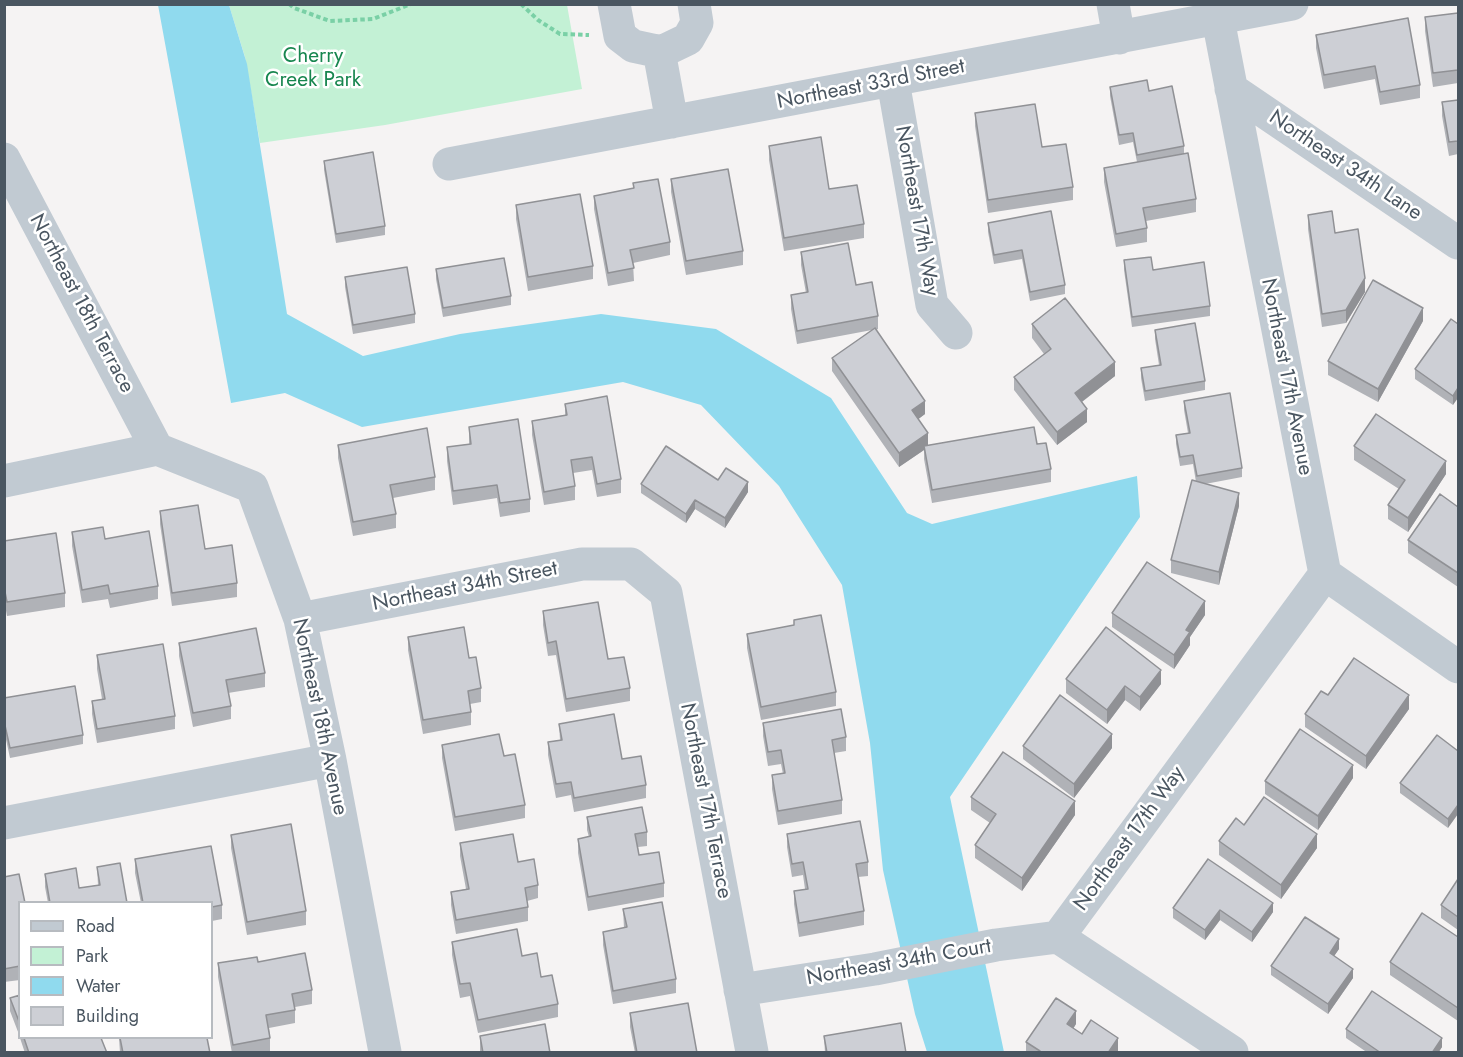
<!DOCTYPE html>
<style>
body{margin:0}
#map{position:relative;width:1463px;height:1057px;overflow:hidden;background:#f5f3f3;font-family:Jost,sans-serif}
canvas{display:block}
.frame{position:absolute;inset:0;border:6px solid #4a5661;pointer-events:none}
.legend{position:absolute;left:18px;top:901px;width:195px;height:138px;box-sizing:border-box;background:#fff;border:2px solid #b7bbc0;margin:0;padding:8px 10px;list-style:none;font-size:18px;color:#4a5661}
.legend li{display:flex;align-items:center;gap:12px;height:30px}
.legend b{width:30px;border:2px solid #b7bbc0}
</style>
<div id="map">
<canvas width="1463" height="1057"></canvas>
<div class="frame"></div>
<ul class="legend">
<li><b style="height:8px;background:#c1cad2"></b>Road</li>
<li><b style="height:16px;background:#c3f1d5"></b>Park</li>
<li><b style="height:16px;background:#90daee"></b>Water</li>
<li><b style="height:16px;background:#cdcfd5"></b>Building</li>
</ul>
</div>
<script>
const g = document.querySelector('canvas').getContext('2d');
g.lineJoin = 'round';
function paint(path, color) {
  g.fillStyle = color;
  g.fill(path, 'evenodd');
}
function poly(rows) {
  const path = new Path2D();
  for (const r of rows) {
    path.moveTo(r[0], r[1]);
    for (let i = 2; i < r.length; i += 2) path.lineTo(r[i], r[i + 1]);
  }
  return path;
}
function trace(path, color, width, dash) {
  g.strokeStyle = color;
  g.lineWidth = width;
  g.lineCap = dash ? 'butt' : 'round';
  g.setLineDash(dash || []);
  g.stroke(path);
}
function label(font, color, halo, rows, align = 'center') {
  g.font = font + ' Jost,sans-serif';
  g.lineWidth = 5;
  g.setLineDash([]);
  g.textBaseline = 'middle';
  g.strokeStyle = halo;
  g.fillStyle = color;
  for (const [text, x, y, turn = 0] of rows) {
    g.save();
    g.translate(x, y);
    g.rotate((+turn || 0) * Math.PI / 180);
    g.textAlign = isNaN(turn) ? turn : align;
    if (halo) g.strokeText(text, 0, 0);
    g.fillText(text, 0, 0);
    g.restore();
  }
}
paint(poly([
 [229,5,567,5,582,89,385,125,260,143,245,57]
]), '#c3f1d5');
paint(poly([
 [158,5,229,5,247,64,287,314,363,356,460,334,601,314,716,329,831,398,907,513,932,524,1137,476,1140,517,950,797,1004,1052,927,1052,915,1014,883,870,870,743,842,585,779,486,701,405,623,382,362,427,285,393,231,403]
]), '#90daee');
trace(poly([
 [289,4,294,8,330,21,373,19,411,4],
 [521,4,538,20,560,34,589,35]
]), '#7ad0a6', 4, [4.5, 3]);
trace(poly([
 [614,4,620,36,633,46,661,52,688,39,697,23,694,4],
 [1113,4,1119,38],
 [1218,19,1325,574,1458,667],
 [659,51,672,122],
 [893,81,932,305,956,333],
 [1231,89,1458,243],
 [4,159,157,449],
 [449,164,1292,4],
 [157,449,252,487,300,619,330,760,385,1052],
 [4,481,157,449],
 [300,619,582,564,631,564,666,593,752,1052],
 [4,823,330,760],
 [740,990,875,969,996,945,1058,937],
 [1232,1052,1058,937,1325,574]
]), '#c1cad2', 33);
paint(poly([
 [1458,13,1458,83,1433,87,1425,31,1425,17],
 [1316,35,1420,85,1420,98,1380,105,1375,79,1324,89,1316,48],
 [1110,87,1149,91,1184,146,1184,154,1196,199,1196,212,1146,221,1147,228,1147,242,1116,247,1104,182,1104,168,1137,162,1133,142,1119,145,1110,96],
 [1458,100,1458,154,1449,156,1442,116,1442,102],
 [975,113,1042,147,1073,187,1073,200,988,213,975,126],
 [769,146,829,189,864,224,864,238,784,251,769,160],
 [324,161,385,226,385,235,336,243,324,170],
 [671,179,743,251,743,265,686,275,671,192],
 [633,183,670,242,670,255,633,263,634,281,608,286,594,209,594,196,633,188],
 [516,205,593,266,593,279,528,291,516,219],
 [1308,215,1335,233,1365,292,1346,323,1322,327,1308,229],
 [988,223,1065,285,1065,294,1030,301,1022,259,994,264,988,232],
 [801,252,856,285,878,316,878,329,876,330,925,414,918,419,928,445,1037,444,1051,469,1051,482,932,503,924,459,924,450,899,467,832,371,832,358,872,330,797,344,791,309,791,295,806,293,801,265],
 [1124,260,1210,306,1210,316,1132,327,1124,270],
 [436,269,511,296,511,305,443,317,436,279],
 [345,277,415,314,415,323,353,334,345,287],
 [1423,321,1378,402,1328,375,1328,361],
 [1032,324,1115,376,1082,402,1087,422,1057,445,1014,390,1014,377,1044,354,1032,338],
 [1458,324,1453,405,1415,379,1415,369],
 [1155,330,1205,381,1205,390,1145,401,1141,378,1141,368,1159,365,1155,339],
 [1184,401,1242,468,1242,477,1205,484,1239,506,1219,585,1171,573,1171,560,1196,482,1193,464,1180,466,1176,444,1176,435,1188,433,1184,410],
 [565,404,621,479,621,493,597,497,592,470,573,473,575,486,575,500,544,505,532,435,532,421,565,415],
 [469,427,530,499,530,512,500,517,497,498,453,505,447,461,447,447,469,444],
 [338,445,435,477,435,490,393,498,396,514,396,528,353,536,338,458],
 [1354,446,1446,474,1408,532,1388,519,1388,505,1399,489,1354,460],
 [718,480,748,492,725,528,695,509,686,523,641,493,641,484],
 [1458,507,1458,587,1408,553,1408,540],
 [160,511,205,549,237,583,237,597,172,606,160,524],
 [72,532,105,539,158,586,158,599,110,608,108,599,82,603,72,546],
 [4,541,65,593,65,607,7,616,4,600],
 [543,611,608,659,630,688,630,701,566,712,556,655,548,656,543,625],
 [1112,613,1205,615,1190,637,1190,645,1174,669,1112,627],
 [794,620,836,692,836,706,761,720,747,648,747,634,794,625],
 [408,637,469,658,481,688,481,702,470,704,471,712,471,725,423,734,408,650],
 [179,643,265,673,265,687,228,693,231,706,231,719,193,727,179,656],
 [97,655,175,716,175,729,97,743,92,714,92,701,102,699,97,669],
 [1066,679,1161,684,1140,711,1125,700,1107,724,1066,693],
 [1328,695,1409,709,1366,769,1305,727,1305,714],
 [4,698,83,735,83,744,10,758,4,730],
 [763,723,846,737,846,751,834,753,842,800,842,814,778,825,772,789,772,775,783,774,781,764,768,766,763,736],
 [559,724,622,759,646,785,646,798,574,812,571,795,556,798,548,755,548,742,560,740],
 [442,745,504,756,525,805,525,818,455,831,442,758],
 [1023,746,1112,748,1074,798,1023,759],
 [1458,751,1448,828,1400,793,1400,783],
 [1353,778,1318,830,1265,794,1265,781],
 [971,797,1075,815,1022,891,975,858,975,845,990,823,971,810],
 [587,817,647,832,647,846,638,847,639,855,664,883,664,897,588,911,578,853,578,839,589,837,587,830],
 [1244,825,1317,848,1281,899,1219,855,1219,841],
 [787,834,868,862,868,876,858,877,864,911,864,925,799,937,794,904,794,891,805,889,803,875,792,877,787,847],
 [231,835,306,911,306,925,247,935,231,848],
 [460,843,518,862,538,885,538,898,527,901,528,907,528,921,456,934,451,905,451,892,466,889,460,856],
 [135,859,222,905,222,919,212,921,212,903,141,903,135,873],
 [97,867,127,903,48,903,45,887,45,874,79,888,98,885],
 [4,877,20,903,20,980,4,982],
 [1458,879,1458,930,1441,918,1441,905],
 [1173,908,1273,912,1252,942,1220,920,1205,940,1173,918],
 [623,909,676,979,676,993,613,1004,603,945,603,932,624,928],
 [1458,937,1458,1021,1390,975,1390,962],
 [452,942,522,956,541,977,558,1004,558,1017,478,1033,470,996,460,998,452,955],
 [1339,949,1334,956,1353,978,1328,1014,1271,975,1271,966],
 [258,962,312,990,312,1004,295,1007,295,1023,269,1028,270,1038,270,1052,266,1053,232,1053,218,977,218,963],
 [20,995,20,1037,10,1011,10,998],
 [630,1013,697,1053,635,1053,630,1027],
 [1076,1024,1073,1029,1082,1034,1118,1052,1026,1053,1026,1042],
 [1346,1029,1442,1047,1438,1053,1368,1053,1346,1038],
 [480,1036,550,1053,480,1053],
 [824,1036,906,1053,825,1053],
 [20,1038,101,1038,107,1053,25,1053],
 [119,1038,207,1038,210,1053,120,1053]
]), '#b0b2b7');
paint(poly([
 [1365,278,1365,292,1346,323,1346,310],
 [1423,308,1423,321,1378,402,1378,389],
 [1115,362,1115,376,1075,407,1075,393],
 [1458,388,1458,398,1453,405,1453,396],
 [925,401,925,414,912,424,912,410],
 [1087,409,1087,422,1057,445,1057,432],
 [928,433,928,447,924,446,924,450,899,467,899,453],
 [1446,461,1446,474,1408,532,1408,518],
 [748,482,748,492,725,528,725,518],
 [1239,493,1239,506,1219,585,1219,572],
 [695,500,695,509,686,523,686,514],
 [1205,601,1205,615,1190,637,1190,645,1174,669,1174,655,1186,630],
 [1161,670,1161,684,1140,711,1140,697],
 [1125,686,1125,700,1107,724,1107,710],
 [1409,695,1409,709,1366,769,1366,756],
 [1112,734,1112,748,1074,798,1074,784],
 [1353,765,1353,778,1318,830,1318,816],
 [1075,801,1075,815,1022,891,1022,878],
 [1458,805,1458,814,1448,828,1448,819],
 [1317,834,1317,848,1281,899,1281,885],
 [1273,903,1273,912,1252,942,1252,932],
 [1220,910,1220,920,1205,940,1205,930],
 [1339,939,1339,949,1330,962,1330,953],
 [1353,969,1353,978,1328,1014,1328,1004],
 [1076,1011,1076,1024,1067,1038,1067,1024],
 [1118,1038,1118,1053,1108,1053],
 [1442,1038,1442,1047,1438,1053,1432,1053]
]), '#909195');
const building = poly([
 [1458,13,1458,70,1433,73,1425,17,1458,13],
 [1408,18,1420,85,1380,92,1375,66,1324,75,1316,35,1408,18],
 [1147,80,1149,91,1172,86,1184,146,1137,155,1133,133,1119,135,1110,87,1147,80],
 [1458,100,1458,141,1449,142,1442,102,1458,100],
 [1035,104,1042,147,1066,144,1073,187,988,200,975,113,1035,104],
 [821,137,829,189,857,185,864,224,784,238,769,146,821,137],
 [373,152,385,226,336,234,324,161,373,152],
 [1188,153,1196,199,1143,208,1147,228,1116,234,1104,168,1188,153],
 [728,169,743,251,686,261,671,179,728,169],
 [658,179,670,242,630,250,634,268,608,273,594,196,634,188,633,183,658,179],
 [580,194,593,266,528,277,516,205,580,194],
 [1051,211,1065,285,1030,292,1022,250,994,255,988,223,1051,211],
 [1332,211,1335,233,1358,229,1365,278,1346,310,1322,314,1308,215,1332,211],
 [848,243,856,285,872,282,878,316,797,331,791,295,808,292,801,252,848,243],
 [1151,257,1153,270,1204,262,1210,306,1132,317,1124,260,1151,257],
 [504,258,511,296,443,308,436,269,504,258],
 [407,267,415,314,353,325,345,277,407,267],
 [1373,280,1423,308,1378,389,1328,361,1373,280],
 [1065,298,1115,362,1075,393,1087,409,1057,432,1014,377,1051,349,1032,324,1065,298],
 [1451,319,1458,324,1458,388,1453,396,1415,369,1451,319],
 [1195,323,1205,381,1145,391,1141,368,1161,365,1155,330,1195,323],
 [875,328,925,401,912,410,928,433,899,453,832,358,875,328],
 [1230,393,1242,468,1197,476,1193,455,1180,457,1176,435,1190,433,1184,401,1230,393],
 [607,396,621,479,597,484,592,457,571,460,575,486,544,492,532,421,567,415,565,404,607,396],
 [1376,414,1446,461,1408,518,1388,505,1405,480,1354,446,1376,414],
 [518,419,530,499,500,503,497,485,453,491,447,447,471,444,469,427,518,419],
 [1034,427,1037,444,1046,443,1051,469,932,490,924,446,1034,427],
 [427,428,435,477,390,485,396,514,353,522,338,445,427,428],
 [666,446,718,480,726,468,748,482,725,518,695,500,686,514,641,484,666,446],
 [1192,480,1239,493,1219,572,1171,560,1192,480],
 [1440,494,1458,507,1458,573,1408,540,1440,494],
 [198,505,205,549,232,545,237,583,172,593,160,511,198,505],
 [103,527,105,539,149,531,158,586,110,594,108,585,82,590,72,532,103,527],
 [56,533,65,593,7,602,4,587,4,541,56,533],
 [1147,562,1205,601,1186,630,1190,632,1174,655,1112,613,1147,562],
 [598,602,608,659,624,657,630,688,566,699,556,641,548,643,543,611,598,602],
 [821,615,836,692,761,707,747,634,794,625,794,620,821,615],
 [464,627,469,658,476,657,481,688,468,691,471,712,423,720,408,637,464,627],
 [1106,627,1161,670,1140,697,1125,686,1107,710,1066,679,1106,627],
 [256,628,265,673,226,680,231,706,193,713,179,643,256,628],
 [163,644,175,716,97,729,92,701,105,699,97,655,163,644],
 [1354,658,1409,695,1366,756,1305,714,1321,691,1328,695,1354,658],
 [75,686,83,735,10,748,4,721,4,698,75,686],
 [1060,695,1112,734,1074,784,1023,746,1060,695],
 [841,709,846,737,832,740,842,800,778,811,772,775,785,773,781,750,768,752,763,723,841,709],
 [614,714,622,759,641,756,646,785,574,798,571,782,556,784,548,742,562,740,559,724,614,714],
 [1300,729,1353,765,1318,816,1265,781,1300,729],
 [499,734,504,756,515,754,525,805,455,817,442,745,499,734],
 [1437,735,1458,751,1458,805,1448,819,1400,783,1437,735],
 [1003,752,1075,801,1022,878,975,845,996,814,971,797,1003,752],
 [1264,797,1317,834,1281,885,1219,841,1236,818,1244,825,1264,797],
 [642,807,647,832,635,834,639,855,659,852,664,883,588,897,578,839,591,836,587,817,642,807],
 [860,821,868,862,856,864,864,911,799,923,794,891,808,889,803,862,792,864,787,834,860,821],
 [291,824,306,911,247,922,231,835,291,824],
 [513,834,518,862,534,859,538,885,525,888,528,907,456,920,451,892,469,889,460,843,513,834],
 [211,846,222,905,212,907,212,903,143,903,135,859,211,846],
 [1208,859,1273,903,1252,932,1220,910,1205,930,1173,908,1208,859],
 [120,863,127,903,50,903,45,874,76,868,79,888,100,885,97,867,120,863],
 [19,874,25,903,20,903,20,966,4,969,4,877,19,874],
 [1458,879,1458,917,1441,905,1458,879],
 [662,902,676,979,613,991,603,932,627,927,623,909,662,902],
 [1422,913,1458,937,1458,1008,1390,962,1422,913],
 [1305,917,1339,939,1330,953,1353,969,1328,1004,1271,966,1305,917],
 [517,929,522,956,537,953,541,977,552,975,558,1004,478,1020,470,983,460,984,452,942,517,929],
 [305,953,312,990,292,994,295,1010,266,1015,270,1038,233,1045,218,963,257,957,258,962,305,953],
 [1372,991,1442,1038,1432,1053,1381,1053,1346,1029,1372,991],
 [20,995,20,1024,10,998,20,995],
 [1056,998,1076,1011,1067,1024,1082,1034,1091,1020,1118,1038,1108,1053,1038,1053,1040,1051,1026,1042,1056,998],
 [688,1003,697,1053,637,1053,630,1013,688,1003],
 [901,1023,906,1053,827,1053,824,1036,901,1023],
 [545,1024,550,1053,483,1053,480,1036,545,1024],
 [24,1038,101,1038,107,1053,29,1053,24,1038],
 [120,1038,207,1038,210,1053,123,1053,120,1038]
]);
paint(building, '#cdcfd5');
trace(building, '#909195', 1.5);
label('21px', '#17864f', '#fff', [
 ["Cherry",313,57],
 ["Creek Park",313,81]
]);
label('21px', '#4a5661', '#fff', [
 ["Northeast 33rd Street",871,85,-11],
 ["Northeast 34th Lane",1345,166,34],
 ["Northeast 17th Way",916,211,80],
 ["Northeast 18th Terrace",81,304,62],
 ["Northeast 17th Avenue",1286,377,79],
 ["Northeast 34th Street",465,587,-11],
 ["Northeast 18th Avenue",319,717,78],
 ["Northeast 17th Terrace",705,801,79],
 ["Northeast 17th Way",1130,839,-54],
 ["Northeast 34th Court",899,963,-10]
]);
</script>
